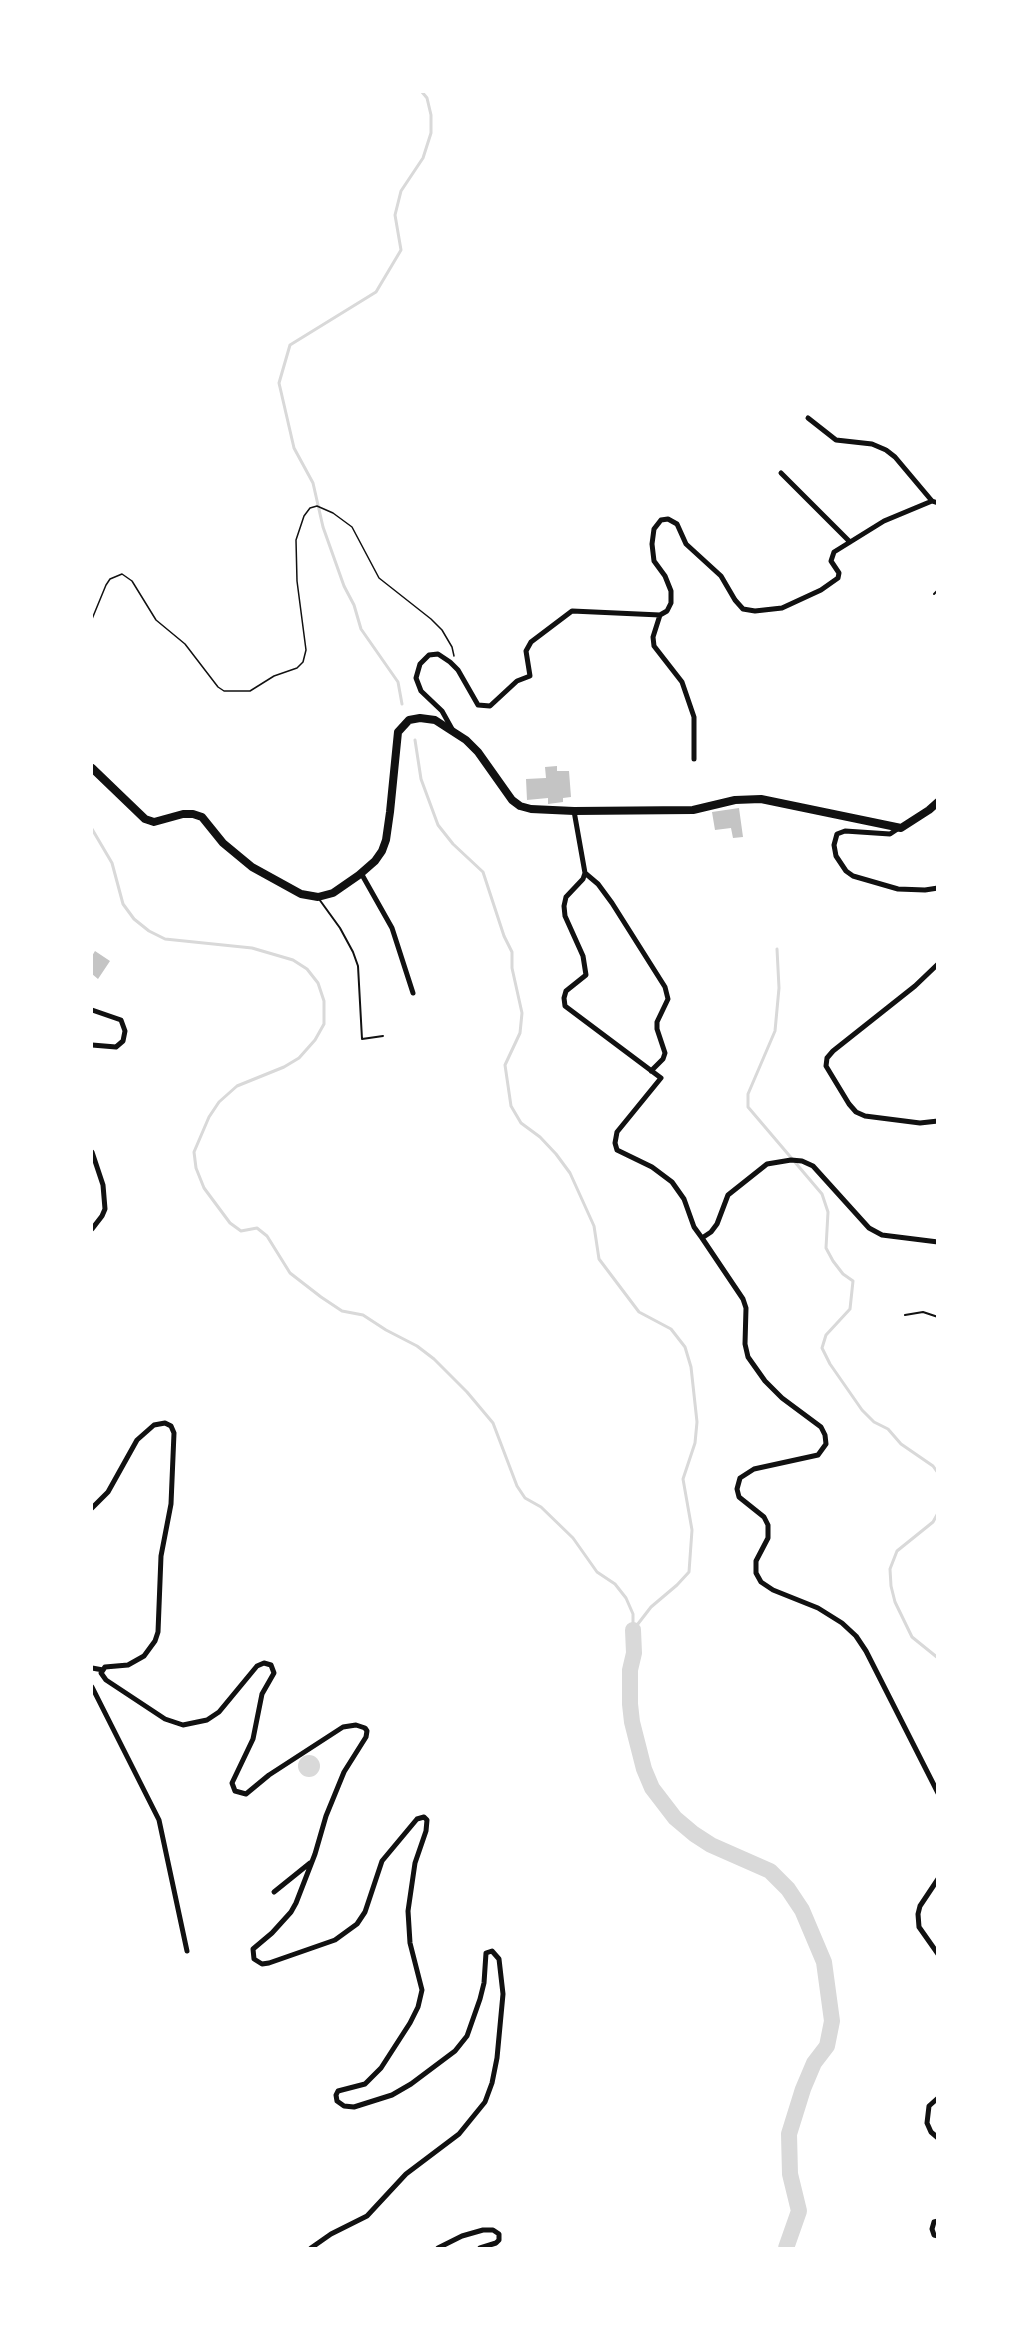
<!DOCTYPE html>
<style>
body{margin:0}
#map{position:relative;width:1029px;height:2340px;overflow:hidden;background:#fff;font-family:Merriweather,serif}
canvas{display:block}
.frame{position:absolute;inset:0;border:93px solid #fff;pointer-events:none}
</style>
<div id="map">
<canvas width="1029" height="2340"></canvas>
<div class="frame"></div>
</div>
<script>
const g = document.querySelector('canvas').getContext('2d');
g.lineJoin = 'round';
function paint(path, color) {
  g.fillStyle = color;
  g.fill(path, 'evenodd');
}
function poly(rows) {
  const path = new Path2D();
  for (const r of rows) {
    if (r.length === 3) {
      path.moveTo(r[0] + r[2], r[1]);
      path.arc(r[0], r[1], r[2], 0, 2 * Math.PI);
      continue;
    }
    path.moveTo(r[0], r[1]);
    for (let i = 2; i < r.length; i += 2) path.lineTo(r[i], r[i + 1]);
  }
  return path;
}
function trace(path, color, width, dash) {
  g.strokeStyle = color;
  g.lineWidth = width;
  g.lineCap = dash ? 'butt' : 'round';
  g.setLineDash(dash || []);
  g.stroke(path);
}
paint(poly([
 [309,1766,11]
]), '#d9d9d9');
trace(poly([
 [402,704,398,682,361,629,354,605,344,586,323,527,313,483,294,448,279,383,290,345,376,292,401,250,395,215,401,191,423,158,431,133,431,115,427,98,422,92],
 [415,740,421,779,438,825,453,844,483,872,504,936,512,952,512,968,522,1013,520,1033,505,1065,511,1106,521,1123,540,1137,556,1154,570,1173,594,1226,599,1259,639,1312,671,1329,685,1347,691,1367,697,1422,695,1443,683,1479,692,1530,689,1572,677,1585,651,1607,634,1629],
 [92,829,112,863,123,904,134,919,149,931,165,939,252,948,293,960,307,969,318,983,324,1001,324,1024,315,1040,299,1058,284,1067,237,1086,219,1102,209,1117,194,1152,196,1168,204,1188,230,1223,241,1231,257,1228,267,1236,290,1273,321,1297,342,1311,363,1315,386,1330,417,1346,434,1359,467,1392,493,1423,517,1486,525,1498,541,1507,573,1538,597,1572,615,1584,626,1598,633,1614,633,1630],
 [777,949,779,988,775,1031,748,1094,748,1107,822,1194,828,1212,826,1248,833,1261,843,1274,853,1281,850,1309,826,1335,822,1348,830,1364,862,1410,874,1422,888,1429,901,1444,933,1466,938,1473],
 [938,1513,933,1522,897,1551,890,1569,891,1586,895,1602,912,1637,938,1658]
]), '#d9d9d9', 3);
trace(poly([
 [633,1630,634,1653,630,1670,630,1704,632,1722,644,1769,652,1788,675,1818,694,1834,711,1845,770,1871,788,1889,802,1910,824,1962,832,2021,827,2046,814,2063,803,2089,789,2134,790,2174,799,2211,786,2248]
]), '#d9d9d9', 16);
paint(poly([
 [557,766,557,771,569,771,571,797,563,798,563,802,548,804,548,798,527,800,526,779,546,778,545,767],
 [739,808,743,837,733,838,731,828,715,830,712,812],
 [95,951,110,961,98,979,92,974,92,956]
]), '#c4c4c4');
trace(poly([
 [92,619,106,585,110,579,122,574,132,581,156,620,185,644,218,687,224,691,250,691,274,676,297,668,303,662,306,650,297,581,296,540,304,516,310,508,317,506,333,513,352,527,379,578,431,619,442,630,452,647,454,656]
]), '#111', 1.5);
trace(poly([
 [934,594,938,590],
 [319,899,340,928,353,952,358,966,362,1039,383,1036],
 [905,1315,923,1312,938,1317]
]), '#111', 2);
trace(poly([
 [808,418,836,440,872,444,886,450,895,457,932,501],
 [781,473,850,542],
 [660,615,667,611,671,603,671,591,665,576,654,561,652,544,654,529,661,520,668,519,677,524,686,544,721,576,735,600,743,609,755,611,782,608,821,590,838,578,839,573,831,561,834,552,884,521,932,501,938,503],
 [660,615,653,637,654,646,682,682,694,717,694,759],
 [452,729,442,711,421,691,416,678,420,664,429,655,438,654,450,662,458,670,478,705,490,706,517,681,530,676,526,651,531,642,572,611,660,615],
 [574,811,585,873,583,879,566,897,564,906,565,916,583,956,586,975,566,991,564,998,565,1006,661,1078,617,1132,615,1143,617,1150,652,1167,672,1182,684,1199,694,1227,702,1238,711,1232,717,1224,728,1195,767,1164,791,1160,802,1161,813,1166,869,1228,882,1235,938,1242],
 [899,828,890,834,845,831,837,834,834,845,836,856,846,871,853,876,898,889,925,890,938,888],
 [361,873,392,928,413,993],
 [585,873,598,884,612,903,665,987,668,999,657,1022,657,1029,665,1053,663,1059,651,1071],
 [938,964,915,986,833,1051,827,1058,826,1066,849,1104,856,1112,865,1116,920,1123,938,1121],
 [92,1010,121,1020,125,1031,123,1041,116,1047,92,1045],
 [92,1152,103,1185,105,1209,102,1216,92,1229],
 [702,1238,743,1299,746,1308,745,1344,748,1357,765,1381,782,1398,821,1427,825,1435,826,1444,818,1455,754,1469,740,1478,737,1489,739,1497,764,1517,768,1525,768,1538,756,1561,756,1573,761,1582,773,1590,818,1608,842,1623,856,1636,866,1651,938,1793],
 [92,1508,108,1492,137,1440,154,1425,165,1423,171,1426,174,1433,171,1504,161,1556,158,1632,155,1641,144,1656,128,1665,105,1667,101,1673,106,1680,165,1719,183,1725,207,1720,219,1712,257,1666,264,1663,271,1665,274,1673,262,1694,253,1739,232,1783,235,1791,246,1794,269,1775,343,1727,356,1725,365,1728,367,1731,366,1737,344,1772,326,1816,315,1854,296,1903,291,1912,272,1933,253,1949,254,1959,262,1964,269,1963,335,1940,357,1924,365,1912,382,1861,417,1819,424,1817,427,1820,426,1831,415,1863,408,1911,410,1943,422,1990,418,2007,410,2023,381,2068,365,2084,338,2091,336,2095,337,2101,344,2106,354,2107,392,2095,411,2084,455,2051,467,2036,480,1999,484,1983,486,1953,492,1951,499,1959,503,1994,497,2058,492,2083,485,2102,459,2134,406,2174,367,2216,331,2234,311,2248],
 [92,1668,103,1670],
 [92,1687,159,1820,187,1951],
 [938,1879,920,1906,918,1914,919,1927,938,1954],
 [274,1892,310,1863],
 [938,2098,929,2106,927,2123,931,2132,938,2138],
 [938,2221,934,2222,932,2229,934,2235,938,2236],
 [438,2248,462,2236,483,2230,493,2230,499,2234,499,2240,496,2243,480,2248]
]), '#111', 5);
trace(poly([
 [92,768,145,819,154,822,183,814,193,814,202,817,223,843,252,867,301,894,318,897,333,893,359,875,375,861,382,851,386,840,390,812,398,732,409,720,420,718,435,720,466,740,478,752,512,800,520,806,531,809,574,811,693,810,735,800,761,799,901,828,929,810,938,802]
]), '#111', 8);
</script>
